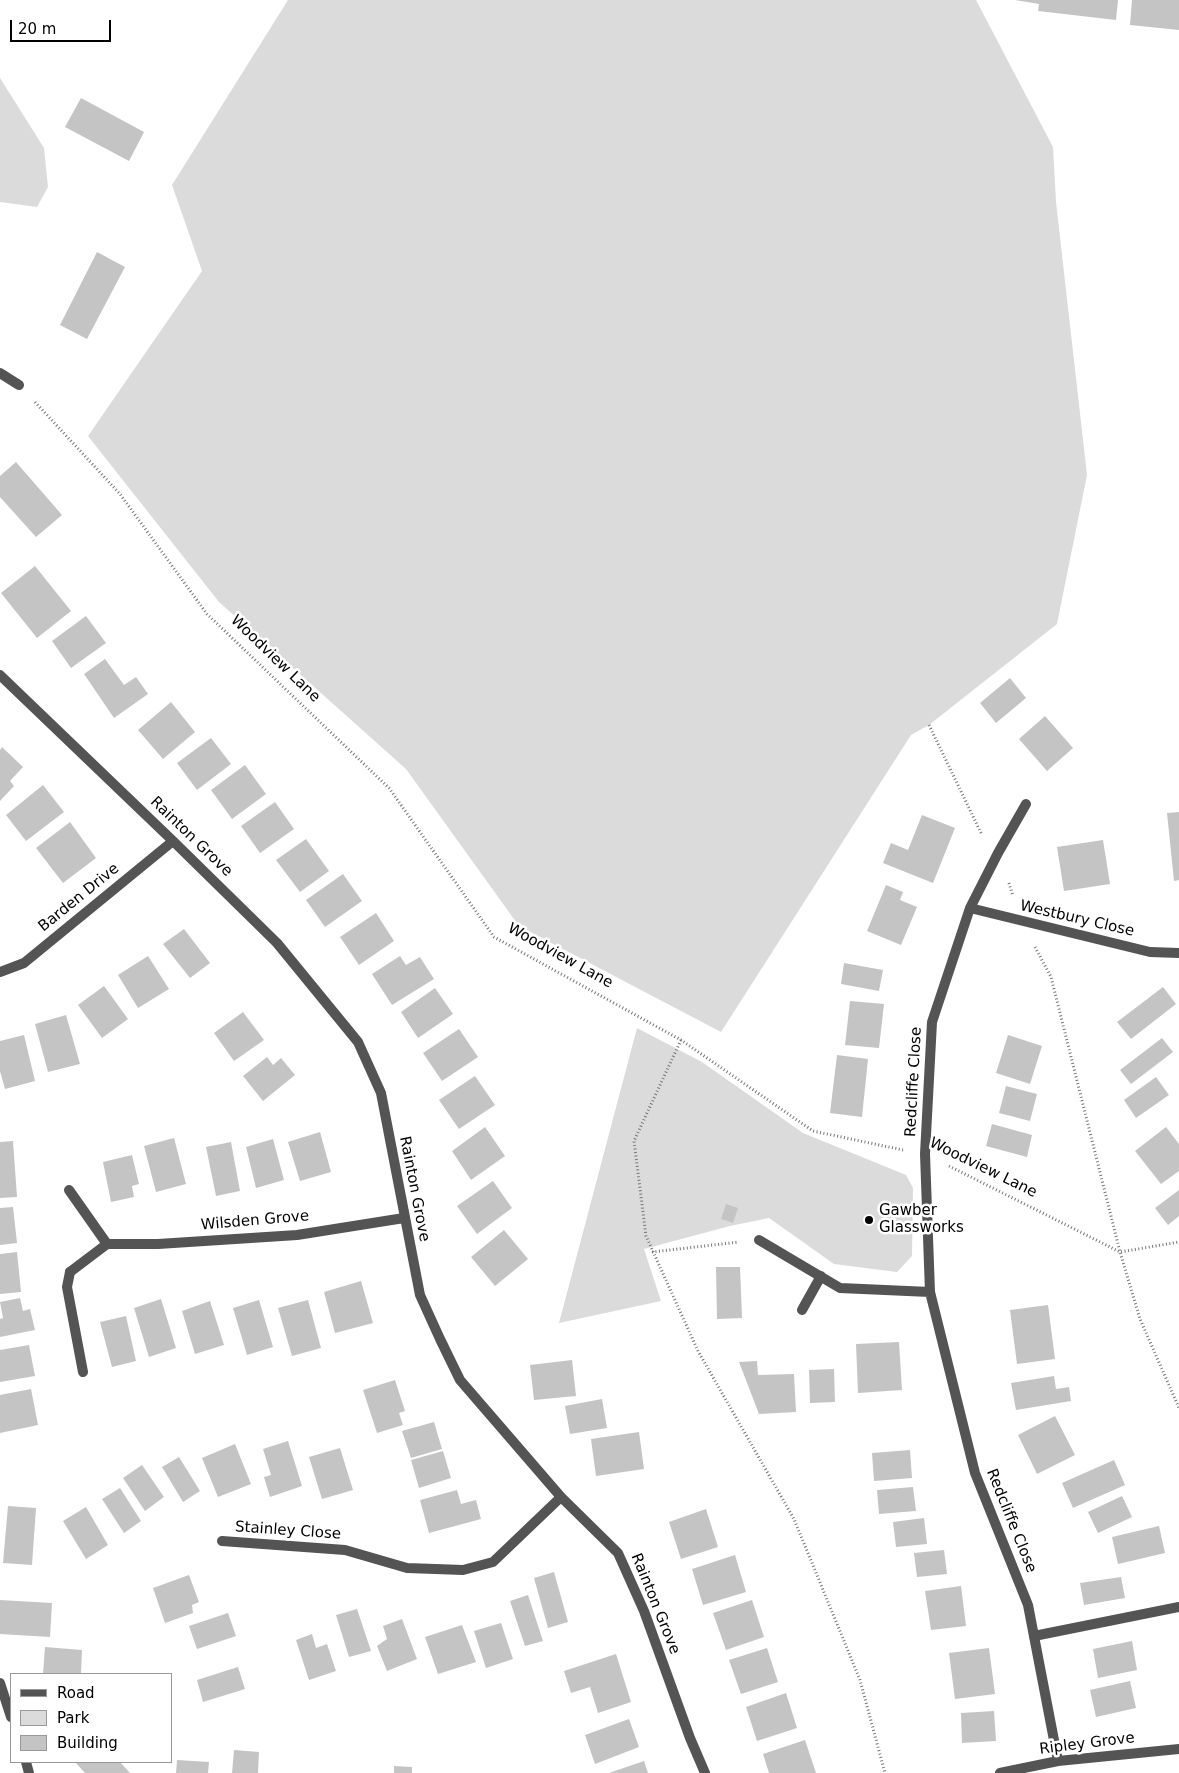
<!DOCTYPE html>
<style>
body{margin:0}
#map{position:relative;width:1179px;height:1773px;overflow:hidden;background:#fff;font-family:"DejaVu Sans",sans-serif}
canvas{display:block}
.legend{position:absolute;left:10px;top:1673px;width:162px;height:90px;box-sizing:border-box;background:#fff;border:1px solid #999;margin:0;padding:6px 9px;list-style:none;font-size:15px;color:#000}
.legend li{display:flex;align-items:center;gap:10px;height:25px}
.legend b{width:25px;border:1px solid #999}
.scale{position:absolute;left:10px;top:20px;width:101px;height:22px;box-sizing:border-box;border:2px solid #000;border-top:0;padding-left:6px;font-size:15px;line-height:18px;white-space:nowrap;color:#000;-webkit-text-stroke:4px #fff;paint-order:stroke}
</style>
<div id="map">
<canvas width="1179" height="1773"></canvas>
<ul class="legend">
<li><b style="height:6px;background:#545454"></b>Road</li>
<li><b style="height:14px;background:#dbdbdb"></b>Park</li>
<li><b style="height:14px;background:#c4c4c4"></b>Building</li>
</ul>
<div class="scale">20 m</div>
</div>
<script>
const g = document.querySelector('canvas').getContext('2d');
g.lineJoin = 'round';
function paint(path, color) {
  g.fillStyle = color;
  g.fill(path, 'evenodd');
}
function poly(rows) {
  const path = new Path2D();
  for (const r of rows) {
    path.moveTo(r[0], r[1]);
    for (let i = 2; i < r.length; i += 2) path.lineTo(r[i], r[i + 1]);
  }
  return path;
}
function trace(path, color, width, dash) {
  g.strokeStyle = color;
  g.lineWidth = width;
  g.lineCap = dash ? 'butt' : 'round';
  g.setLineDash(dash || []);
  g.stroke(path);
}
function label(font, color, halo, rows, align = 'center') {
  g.font = font + ' "DejaVu Sans",sans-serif';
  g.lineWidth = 5;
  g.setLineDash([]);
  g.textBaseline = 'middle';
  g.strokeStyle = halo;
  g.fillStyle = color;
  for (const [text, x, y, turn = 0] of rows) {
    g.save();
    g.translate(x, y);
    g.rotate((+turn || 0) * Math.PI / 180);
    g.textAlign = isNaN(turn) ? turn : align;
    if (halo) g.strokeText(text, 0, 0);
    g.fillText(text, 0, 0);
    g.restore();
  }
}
paint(poly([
 [288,0,976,0,1053,147,1056,202,1087,475,1057,624,929,725,911,735,721,1032,519,926,406,769,219,602,88,436,202,271,172,185],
 [0,78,44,148,48,187,37,207,0,202],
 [637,1028,702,1062,803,1133,906,1175,913,1188,912,1256,897,1272,834,1264,769,1218,730,1226,644,1249,661,1301,559,1323]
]), '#dbdbdb');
paint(poly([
 [1015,0,1118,0,1116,20,1038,11,1039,4],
 [1132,0,1179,0,1179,30,1130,25],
 [81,98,144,132,129,161,65,127],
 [97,252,125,267,87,339,60,325],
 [16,462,62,515,36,537,0,497,0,476],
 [35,566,71,611,37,638,1,593],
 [86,616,106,643,71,668,52,641],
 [105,659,124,685,136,677,148,694,114,718,84,674],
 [1010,678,1026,698,996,723,980,703],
 [171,702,195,732,163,759,138,730],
 [1045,716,1073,748,1047,771,1019,739],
 [211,738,231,764,197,790,177,763],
 [2,747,23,767,10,781,14,786,0,801,0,750],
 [245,765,266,794,232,819,211,790],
 [43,785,64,812,26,841,6,815],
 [275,802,294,829,260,853,241,826],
 [1179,812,1179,880,1174,881,1167,813],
 [922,815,955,828,933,883,883,863,891,843,908,850],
 [70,822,96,858,63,883,36,848],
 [306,839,329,871,300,892,276,860],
 [1103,840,1110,884,1064,891,1057,847],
 [343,874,362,901,325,927,306,900],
 [886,885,903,892,900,900,917,907,901,945,867,931],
 [376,913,394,941,359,965,340,937],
 [184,929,210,963,190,978,163,944],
 [148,956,169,989,138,1008,118,975],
 [400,956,406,965,420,957,434,979,392,1005,372,974],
 [844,963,883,970,879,991,841,984],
 [104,986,128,1019,102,1038,78,1005],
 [1163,987,1176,1004,1131,1039,1117,1022],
 [435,988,453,1014,418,1038,401,1012],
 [850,1001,884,1004,879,1048,845,1045],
 [243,1012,264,1040,234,1061,214,1033],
 [66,1015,80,1064,48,1072,35,1024],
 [459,1029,478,1057,442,1081,423,1053],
 [24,1035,35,1081,5,1089,0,1071,0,1041],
 [1008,1035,1042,1046,1030,1084,996,1073],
 [1162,1038,1173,1052,1131,1084,1120,1070],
 [837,1055,868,1059,862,1117,830,1113],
 [267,1057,273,1065,281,1058,295,1075,263,1101,243,1076],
 [475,1076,495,1105,459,1129,439,1100],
 [1156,1077,1169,1095,1136,1118,1124,1100],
 [1006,1086,1037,1094,1030,1121,999,1113],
 [992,1124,1032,1135,1027,1157,986,1146],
 [485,1127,505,1156,471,1180,452,1151],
 [1166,1127,1179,1144,1179,1171,1161,1184,1135,1151],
 [320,1132,331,1172,300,1181,288,1142],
 [174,1138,186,1184,156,1192,144,1146],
 [273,1139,284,1180,256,1188,246,1147],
 [13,1141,17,1197,0,1198,0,1142],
 [231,1142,240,1191,216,1196,206,1147],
 [132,1155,139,1184,132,1186,134,1197,111,1202,103,1162],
 [493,1181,512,1208,477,1234,457,1206],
 [1179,1190,1179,1216,1168,1225,1155,1208],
 [726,1204,738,1208,733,1223,721,1219],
 [13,1207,17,1243,0,1245,0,1208],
 [504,1230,528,1259,495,1286,471,1257],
 [17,1252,21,1292,0,1294,0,1254],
 [716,1267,740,1267,742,1318,717,1319],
 [361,1281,373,1323,335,1333,324,1292],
 [20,1298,23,1311,30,1309,35,1330,0,1337,0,1319,3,1318,0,1302],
 [161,1299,176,1348,149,1357,134,1308],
 [259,1300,273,1347,247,1355,233,1308],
 [308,1300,321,1348,292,1356,278,1308],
 [210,1301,224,1345,195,1354,182,1311],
 [1048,1305,1055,1359,1017,1364,1010,1310],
 [126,1316,136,1361,112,1367,100,1322],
 [899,1342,902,1390,858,1393,856,1344],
 [29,1345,35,1376,0,1382,0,1350],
 [572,1360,576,1396,534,1400,530,1365],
 [757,1361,758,1375,794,1374,796,1412,759,1414,739,1362],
 [834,1369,835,1402,810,1403,809,1370],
 [1054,1376,1056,1389,1069,1387,1071,1401,1016,1410,1011,1383],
 [395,1380,405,1411,399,1413,403,1425,377,1433,363,1390],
 [31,1389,38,1425,0,1433,0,1395],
 [602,1399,607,1428,570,1434,565,1406],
 [1055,1416,1075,1455,1037,1474,1018,1435],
 [434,1422,442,1449,411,1458,402,1431],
 [639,1432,644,1469,596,1476,591,1439],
 [288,1441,302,1486,270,1497,264,1477,271,1475,263,1449],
 [235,1444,251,1484,218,1497,202,1458],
 [340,1448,353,1490,322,1499,309,1457],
 [910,1450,912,1478,874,1481,872,1453],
 [443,1451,451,1478,419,1488,411,1460],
 [179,1457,200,1491,183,1502,162,1467],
 [1114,1460,1125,1485,1073,1508,1062,1483],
 [142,1465,164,1497,145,1511,123,1478],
 [913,1487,916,1511,879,1514,877,1490],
 [120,1488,141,1521,124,1533,102,1499],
 [457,1490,461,1504,476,1500,481,1519,429,1533,420,1500],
 [1122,1496,1132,1517,1098,1533,1088,1512],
 [8,1506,36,1508,32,1565,3,1563],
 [86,1507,108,1545,86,1559,63,1521],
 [706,1509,718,1547,681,1559,669,1522],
 [924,1518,927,1544,896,1547,893,1522],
 [1159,1526,1165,1553,1118,1564,1112,1537],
 [944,1550,947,1574,917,1577,914,1553],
 [735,1555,746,1592,703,1605,692,1569],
 [554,1572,568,1622,548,1628,534,1578],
 [189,1575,199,1602,192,1605,193,1613,165,1623,153,1588],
 [1121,1577,1125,1598,1084,1605,1080,1583],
 [961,1586,966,1626,931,1630,925,1591],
 [528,1595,543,1641,525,1646,510,1601],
 [0,1600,52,1603,50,1637,0,1634],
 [752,1600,764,1637,726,1650,713,1613],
 [357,1609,371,1651,349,1657,336,1615],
 [228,1613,236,1636,197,1649,189,1626],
 [402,1619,417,1659,387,1671,377,1646,387,1639,383,1626],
 [501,1623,513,1659,486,1668,474,1631],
 [462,1625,476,1662,438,1674,425,1637],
 [312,1634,316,1648,327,1644,336,1671,309,1680,296,1640],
 [1132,1641,1137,1670,1098,1678,1093,1649],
 [45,1647,82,1650,81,1674,43,1674],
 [767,1648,778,1682,741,1694,729,1660],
 [989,1648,995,1694,955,1699,949,1653],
 [616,1654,631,1702,598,1713,590,1687,571,1693,564,1671],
 [238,1667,245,1689,203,1702,197,1680],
 [1130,1681,1136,1708,1096,1717,1090,1690],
 [786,1693,797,1728,757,1741,746,1707],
 [994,1711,996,1741,962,1743,961,1713],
 [629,1719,639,1747,595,1764,585,1735],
 [805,1740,816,1773,769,1773,763,1754],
 [234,1750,259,1752,258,1773,232,1773],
 [177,1760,209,1762,208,1773,176,1773],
 [644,1761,648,1773,609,1773],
 [78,1762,120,1762,130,1773,85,1773,76,1763],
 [394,1766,412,1767,412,1773,394,1773]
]), '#c4c4c4');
trace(poly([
 [35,402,120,494,207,614,389,788,494,937,681,1040,813,1131,903,1150],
 [929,725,982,835],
 [1009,883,1013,896],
 [1035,947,1051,977,1120,1252,1140,1319,1179,1408],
 [681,1040,634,1141,646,1236,698,1351,794,1519,860,1680,885,1773],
 [949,1166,1120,1252,1179,1242],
 [652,1252,739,1242]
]), '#767676', 3, [1, 2.5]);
trace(poly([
 [70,1272,67,1287,83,1372],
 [1034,1636,1179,1607]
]), '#545454', 10);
trace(poly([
 [0,373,19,385],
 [0,675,173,841,277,943,358,1042,381,1093,420,1295,440,1339,460,1380,561,1497,618,1553,644,1611,690,1738,705,1773],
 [1026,804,998,853,970,908,932,1022,925,1154,930,1292,975,1473,1028,1605,1058,1761],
 [970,908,1150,952,1179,953],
 [0,972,24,963,173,841],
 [69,1190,107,1244],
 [759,1240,840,1288,930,1292],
 [70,1272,107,1244,158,1244,297,1235,404,1218],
 [802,1310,821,1276],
 [222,1541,345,1550,407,1568,463,1570,493,1562,561,1497],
 [0,1683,11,1717],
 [26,1762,29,1773],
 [1000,1773,1058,1761,1179,1749]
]), '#545454', 10);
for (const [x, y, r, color] of [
 [869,1220,5,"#000"]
]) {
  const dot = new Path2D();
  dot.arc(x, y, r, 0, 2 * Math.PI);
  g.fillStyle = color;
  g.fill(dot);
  trace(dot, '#fff', 2);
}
label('15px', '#000', '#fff', [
 ["Woodview Lane",275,659,44],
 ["Rainton Grove",191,837,44],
 ["Barden Drive",79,898,-39],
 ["Westbury Close",1077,919,13],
 ["Woodview Lane",560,956,29],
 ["Redcliffe Close",914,1082,-87],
 ["Woodview Lane",983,1168,26],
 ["Rainton Grove",414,1189,79],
 ["Wilsden Grove",255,1221,-5],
 ["Redcliffe Close",1011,1521,68],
 ["Stainley Close",288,1531,4],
 ["Rainton Grove",655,1604,68],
 ["Ripley Grove",1087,1744,-7]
]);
label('15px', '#000', '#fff', [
 ["Gawber",879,1211],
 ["Glassworks",879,1228]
], 'left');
</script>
